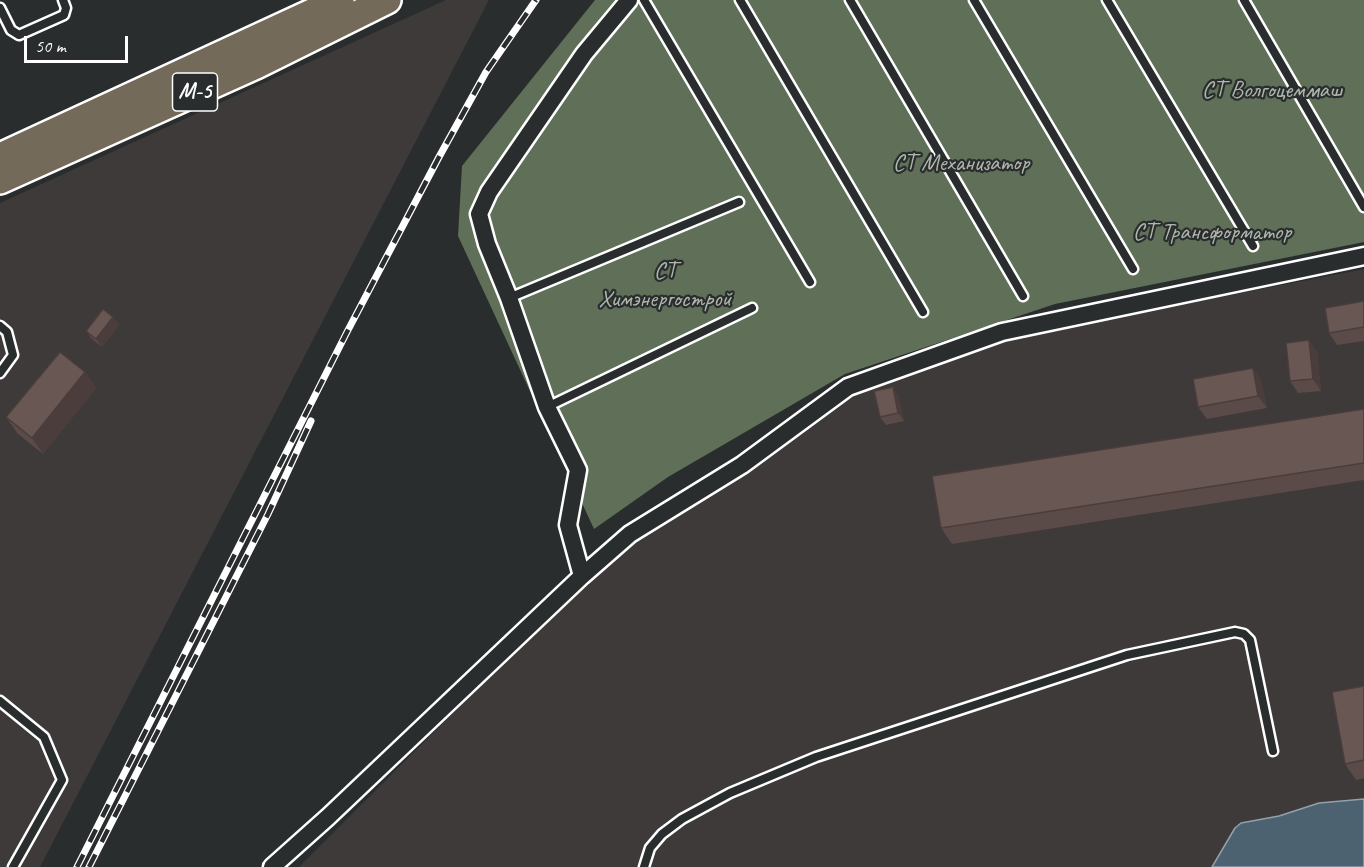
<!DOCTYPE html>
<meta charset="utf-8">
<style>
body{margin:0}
#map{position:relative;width:1364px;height:867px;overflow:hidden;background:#2a2d2e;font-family:Caveat,sans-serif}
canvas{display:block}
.scale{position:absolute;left:24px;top:36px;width:104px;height:27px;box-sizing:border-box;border:3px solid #fff;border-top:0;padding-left:8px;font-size:18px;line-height:21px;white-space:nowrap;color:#fff;-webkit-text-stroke:4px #2a2d2e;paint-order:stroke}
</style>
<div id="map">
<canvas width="1364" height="867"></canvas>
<div class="scale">50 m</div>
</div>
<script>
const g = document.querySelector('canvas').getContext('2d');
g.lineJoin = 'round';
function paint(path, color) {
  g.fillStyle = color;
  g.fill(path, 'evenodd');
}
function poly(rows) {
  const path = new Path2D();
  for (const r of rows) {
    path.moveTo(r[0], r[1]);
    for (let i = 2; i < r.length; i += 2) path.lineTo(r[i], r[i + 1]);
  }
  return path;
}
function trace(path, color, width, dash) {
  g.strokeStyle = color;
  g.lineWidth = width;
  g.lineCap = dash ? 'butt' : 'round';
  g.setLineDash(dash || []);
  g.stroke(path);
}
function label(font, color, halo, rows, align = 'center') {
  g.font = font + ' Caveat,sans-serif';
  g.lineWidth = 4.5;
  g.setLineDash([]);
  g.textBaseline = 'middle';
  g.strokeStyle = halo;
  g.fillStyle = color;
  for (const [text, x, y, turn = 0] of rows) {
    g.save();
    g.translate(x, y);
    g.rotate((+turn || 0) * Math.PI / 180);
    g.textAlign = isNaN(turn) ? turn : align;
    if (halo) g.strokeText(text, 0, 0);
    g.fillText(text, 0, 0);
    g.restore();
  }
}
paint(poly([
 [446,0,489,0,40,867,0,867,0,203],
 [1364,269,1364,799,1341,800,1279,816,1249,821,1235,828,1212,867,299,867,640,526,850,394,995,341]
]), '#3d3a39');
paint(poly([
 [595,0,1364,0,1364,242,1055,304,845,374,668,477,594,529,458,236,462,166]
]), '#5f6f58');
const water = poly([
 [1364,799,1364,867,1212,867,1235,828,1241,823,1279,816,1319,803,1364,799]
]);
paint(water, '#4d6271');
trace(water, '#94a1aa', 1.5);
const service = poly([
 [644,0,810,282],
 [740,0,923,312],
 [850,0,1023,296],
 [974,0,1133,269],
 [1107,0,1253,246],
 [1244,0,1364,207],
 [0,8,11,30,19,35,64,15,66,8,63,0],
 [509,298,739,202],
 [0,326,7,332,13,355,0,373],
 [547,407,752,308],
 [0,701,44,737,62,780,13,867],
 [644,867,650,848,662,834,682,819,730,793,816,757,1127,655,1235,632,1244,634,1250,640,1273,751]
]);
const minor = poly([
 [582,576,568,525,578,470,547,407,509,298,487,244,479,214,489,192,584,54,629,0],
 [272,867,328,817,582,576,630,534,742,465,848,387,1002,332,1364,256]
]);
const trunk = poly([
 [0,157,340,0],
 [0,180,256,65,387,0]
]);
trace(service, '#fff', 13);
trace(minor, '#fff', 21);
trace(trunk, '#fff', 32);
trace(service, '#2a2d2e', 8);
trace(minor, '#2a2d2e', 16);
trace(trunk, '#746a5a', 27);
const rail = poly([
 [77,867,347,332,439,157,486,72,536,0],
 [89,867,268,514,311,421]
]);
trace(rail, '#fff', 7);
trace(rail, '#2a2d2e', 4.5, [14]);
paint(poly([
 [1364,301,1364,341,1337,345,1329,333],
 [113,317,119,325,102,347,92,339,86,331],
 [1309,340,1317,352,1321,391,1298,393,1290,381],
 [85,372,96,388,43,454,17,433,6,417],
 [1261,380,1267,408,1207,419,1198,407],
 [898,395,904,421,886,425,880,417],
 [1364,409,1364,480,952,544,941,528],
 [1364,686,1364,778,1356,780,1345,764]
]), '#5a4b48');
paint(poly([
 [113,317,119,325,102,347,96,339],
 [1309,340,1317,352,1321,391,1313,379],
 [1253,368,1261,380,1267,408,1258,396],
 [85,372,96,388,43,454,32,438],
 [893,387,898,395,904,421,898,413]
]), '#4a3d3b');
const building = poly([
 [1364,301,1364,327,1329,333,1325,308,1364,301],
 [103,309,113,317,96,339,86,331,103,309],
 [1309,340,1313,379,1290,381,1286,343,1309,340],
 [60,352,85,372,32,438,6,417,60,352],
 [1253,368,1258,396,1198,407,1193,379,1253,368],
 [893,387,898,413,880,417,874,391,893,387],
 [1364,409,1364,463,941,528,932,476,1364,409],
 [1364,686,1364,760,1345,764,1332,692,1364,686]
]);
paint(building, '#695754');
trace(building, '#4a3d3b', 1.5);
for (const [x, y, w] of [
 [195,92,45]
]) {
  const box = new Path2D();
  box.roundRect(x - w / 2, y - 19, w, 38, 4.5);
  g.fillStyle = '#2a2d2e';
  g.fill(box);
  trace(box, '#fff', 1.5);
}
label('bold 22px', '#fff', null, [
 ["М-5",195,92]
]);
label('24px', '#afb7ac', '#2a2d2e', [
 ["СТ Волгоцеммаш",1272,91],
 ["СТ Механизатор",961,164],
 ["СТ Трансформатор",1212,233],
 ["СТ",665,272],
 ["Химэнергострой",665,300]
]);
</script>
